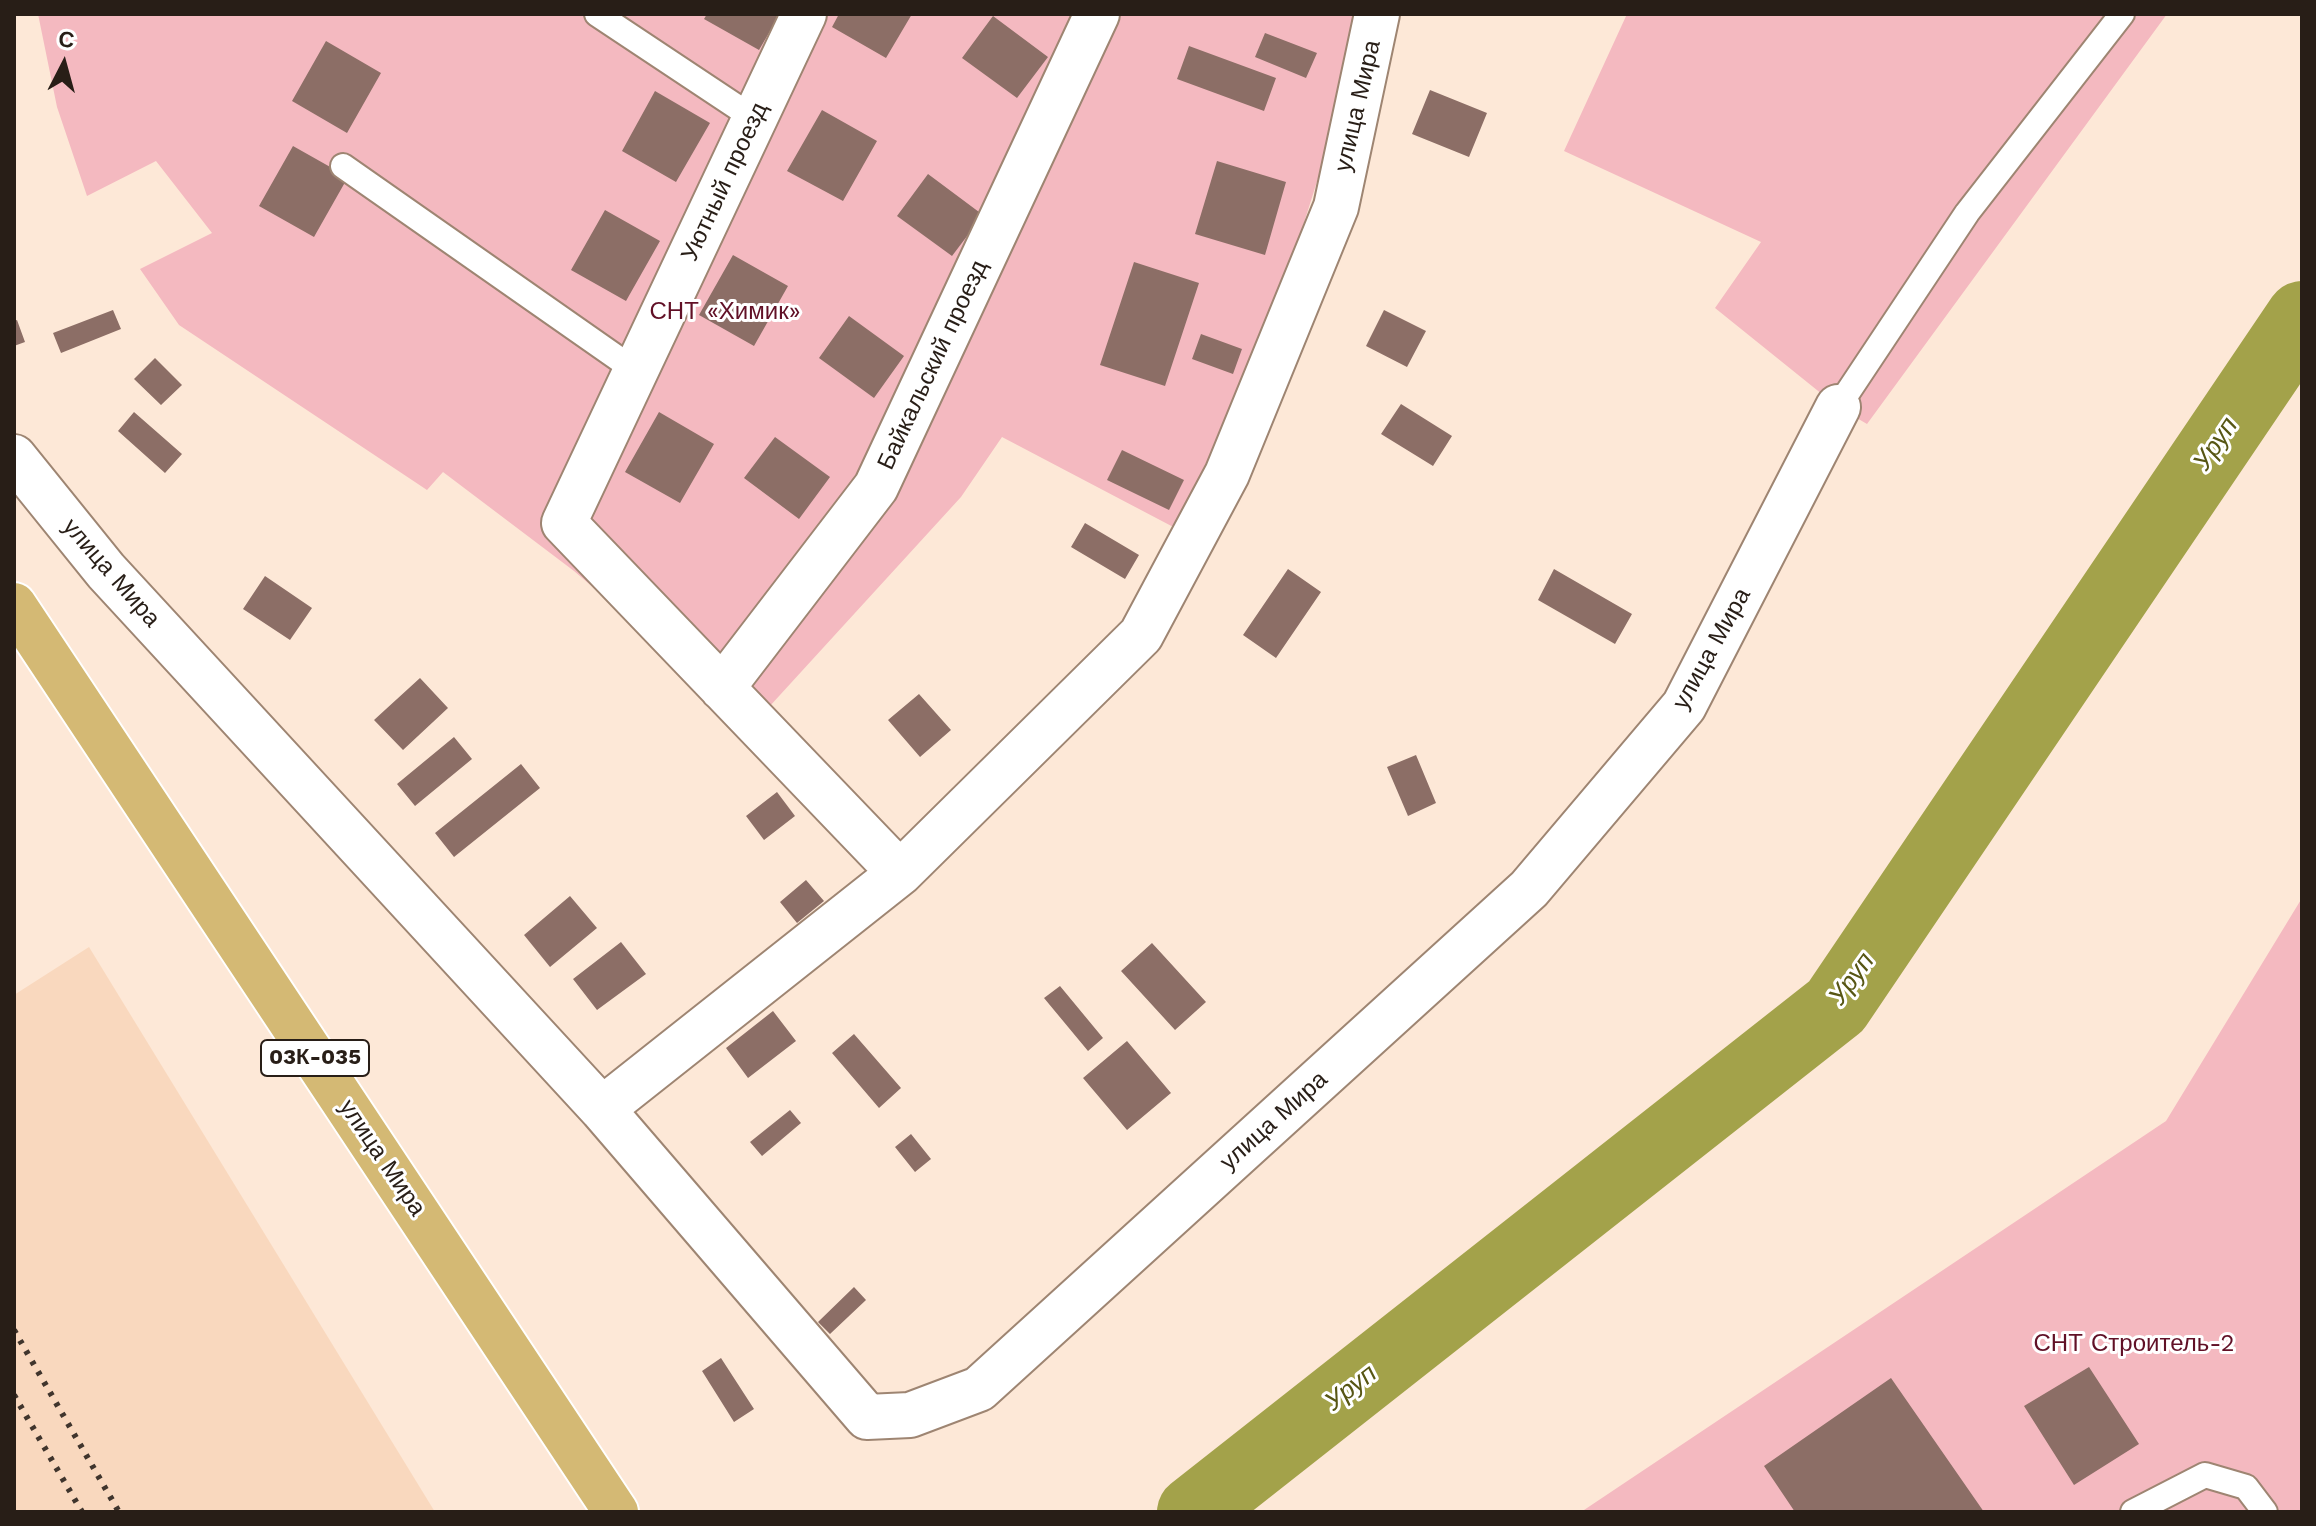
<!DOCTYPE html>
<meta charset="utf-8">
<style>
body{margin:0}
#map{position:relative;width:2316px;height:1526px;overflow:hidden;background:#fde8d7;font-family:"Work Sans",sans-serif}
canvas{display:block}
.frame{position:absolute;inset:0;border:16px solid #281e17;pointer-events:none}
.north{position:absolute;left:24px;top:24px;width:80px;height:80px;-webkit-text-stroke:6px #fff;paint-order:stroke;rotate:6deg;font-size:22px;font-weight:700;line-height:32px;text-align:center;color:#281e17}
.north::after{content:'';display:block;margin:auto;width:28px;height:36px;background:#281e17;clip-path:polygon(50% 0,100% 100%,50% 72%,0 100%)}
</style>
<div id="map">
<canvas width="2316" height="1526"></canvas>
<div class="frame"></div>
<div class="north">С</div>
</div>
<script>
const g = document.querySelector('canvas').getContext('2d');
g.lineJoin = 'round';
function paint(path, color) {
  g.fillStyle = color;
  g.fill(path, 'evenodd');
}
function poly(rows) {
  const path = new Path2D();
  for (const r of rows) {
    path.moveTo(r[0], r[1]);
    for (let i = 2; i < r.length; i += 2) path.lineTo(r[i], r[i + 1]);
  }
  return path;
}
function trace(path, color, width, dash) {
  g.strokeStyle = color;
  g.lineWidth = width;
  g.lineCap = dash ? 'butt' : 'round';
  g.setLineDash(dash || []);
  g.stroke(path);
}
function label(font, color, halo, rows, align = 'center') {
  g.font = font + ' "Work Sans",sans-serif';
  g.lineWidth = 6;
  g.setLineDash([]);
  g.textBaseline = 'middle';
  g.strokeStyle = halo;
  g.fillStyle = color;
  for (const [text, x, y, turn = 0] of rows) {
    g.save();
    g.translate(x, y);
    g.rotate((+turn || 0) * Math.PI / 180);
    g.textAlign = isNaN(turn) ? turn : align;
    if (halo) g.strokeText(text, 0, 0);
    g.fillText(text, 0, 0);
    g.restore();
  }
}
paint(poly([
 [89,947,435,1512,14,1512,14,995]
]), '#f9d8be');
paint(poly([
 [38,14,1353,14,1347,86,1264,350,1179,530,1002,437,961,497,748,730,698,677,574,571,443,472,427,490,179,325,140,269,212,233,156,161,87,196,57,107],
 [1627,14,2167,14,1867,424,1838,407,1715,308,1761,242,1564,151],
 [2302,898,2302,1512,1581,1512,2166,1121]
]), '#f4b9c0');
trace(poly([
 [1193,1512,1836,1006,2302,317]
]), '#a3a24a', 72);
paint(poly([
 [707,14,780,14,759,50,704,19],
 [839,14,912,14,886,58,832,27],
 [993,16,1048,57,1017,98,962,58],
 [1265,33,1317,53,1306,78,1255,57],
 [326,41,381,73,347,133,292,101],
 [1189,46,1276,78,1264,111,1177,79],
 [1430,90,1487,113,1469,157,1412,134],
 [655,91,710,123,676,182,622,151],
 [822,110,877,141,843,201,787,171],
 [293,146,348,177,314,237,259,206],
 [1217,161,1286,182,1265,255,1195,234],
 [928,174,983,215,952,256,897,216],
 [605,210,660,241,626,301,571,270],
 [733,255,788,286,754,346,699,315],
 [1134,262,1199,283,1165,386,1100,365],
 [113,310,121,329,61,353,53,333],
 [1384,310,1426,331,1407,367,1366,346],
 [849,316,904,356,874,398,819,358],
 [17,320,25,342,14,346,14,321],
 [1201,334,1242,349,1233,374,1192,359],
 [155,358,182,385,161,405,134,379],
 [1401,404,1452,436,1433,466,1381,434],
 [134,412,182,454,165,473,118,431],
 [659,412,714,444,680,503,625,472],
 [775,437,830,477,799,519,744,478],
 [1122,450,1184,480,1169,510,1107,480],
 [1085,523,1139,555,1125,579,1071,547],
 [1288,569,1321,592,1276,658,1243,635],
 [1554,569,1632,614,1615,644,1538,600],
 [265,576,312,608,290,640,243,609],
 [420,678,448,708,403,750,374,720],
 [919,694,951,730,920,757,888,720],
 [454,737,472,759,415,806,397,784],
 [1416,755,1436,803,1408,816,1387,767],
 [521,764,540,788,454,857,435,833],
 [777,792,795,816,764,840,746,816],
 [806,880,824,901,797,923,780,902],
 [570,896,597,928,550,967,524,935],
 [621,942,646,974,597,1010,573,979],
 [1152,943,1206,1002,1175,1030,1121,971],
 [1060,986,1103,1038,1088,1051,1044,998],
 [773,1011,796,1041,748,1078,726,1048],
 [854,1034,901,1088,879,1108,832,1053],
 [1127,1041,1171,1093,1127,1130,1083,1078],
 [790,1110,801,1123,762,1156,750,1142],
 [911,1134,931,1159,915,1172,895,1147],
 [854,1287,866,1300,830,1334,818,1322],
 [721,1358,754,1409,734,1422,702,1371],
 [2089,1367,2139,1444,2074,1485,2024,1406],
 [1891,1378,1984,1512,1795,1512,1764,1466]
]), '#8c6e66');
const lane = poly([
 [597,14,755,119],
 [343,166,636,371],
 [1838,407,1967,213,2122,14],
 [2133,1512,2205,1475,2246,1487,2265,1512]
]);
const street = poly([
 [804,14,564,523,900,873],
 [14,457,106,571,602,1109,867,1417,910,1415,979,1389,1529,889,1684,706,1838,407],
 [722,688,876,487,1097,14],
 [602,1109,900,873,1141,635,1227,474,1336,207,1377,14]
]);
const primary = poly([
 [14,605,616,1512]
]);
trace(lane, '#9e8572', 28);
trace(street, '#9e8572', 48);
trace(primary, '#fff', 48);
trace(lane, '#fff', 24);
trace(street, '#fff', 44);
trace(primary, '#d4b974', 44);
trace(poly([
 [14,1330,119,1512],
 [14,1395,82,1512]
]), '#40352d', 6, [4, 8]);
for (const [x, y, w] of [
 [315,1058,108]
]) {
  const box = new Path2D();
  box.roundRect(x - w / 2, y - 18, w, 36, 6);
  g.fillStyle = '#fff';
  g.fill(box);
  trace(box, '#281e17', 2);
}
label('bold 22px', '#281e17', null, [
 ["03К-035",315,1058]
]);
label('24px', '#281e17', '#fff', [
 ["улица Мира",1358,106,-77],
 ["Уютный проезд",725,182,-65],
 ["Байкальский проезд",933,365,-65],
 ["улица Мира",111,573,49],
 ["улица Мира",1712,649,-61],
 ["улица Мира",1274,1121,-42],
 ["улица Мира",382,1158,56]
]);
label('24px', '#611026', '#fff', [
 ["СНТ «Химик»",725,312],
 ["СНТ Строитель-2",2134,1344]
]);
label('italic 26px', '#575614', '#fff', [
 ["Уруп",2216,444,-56],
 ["Уруп",1852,979,-54],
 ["Уруп",1351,1388,-38]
]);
</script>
